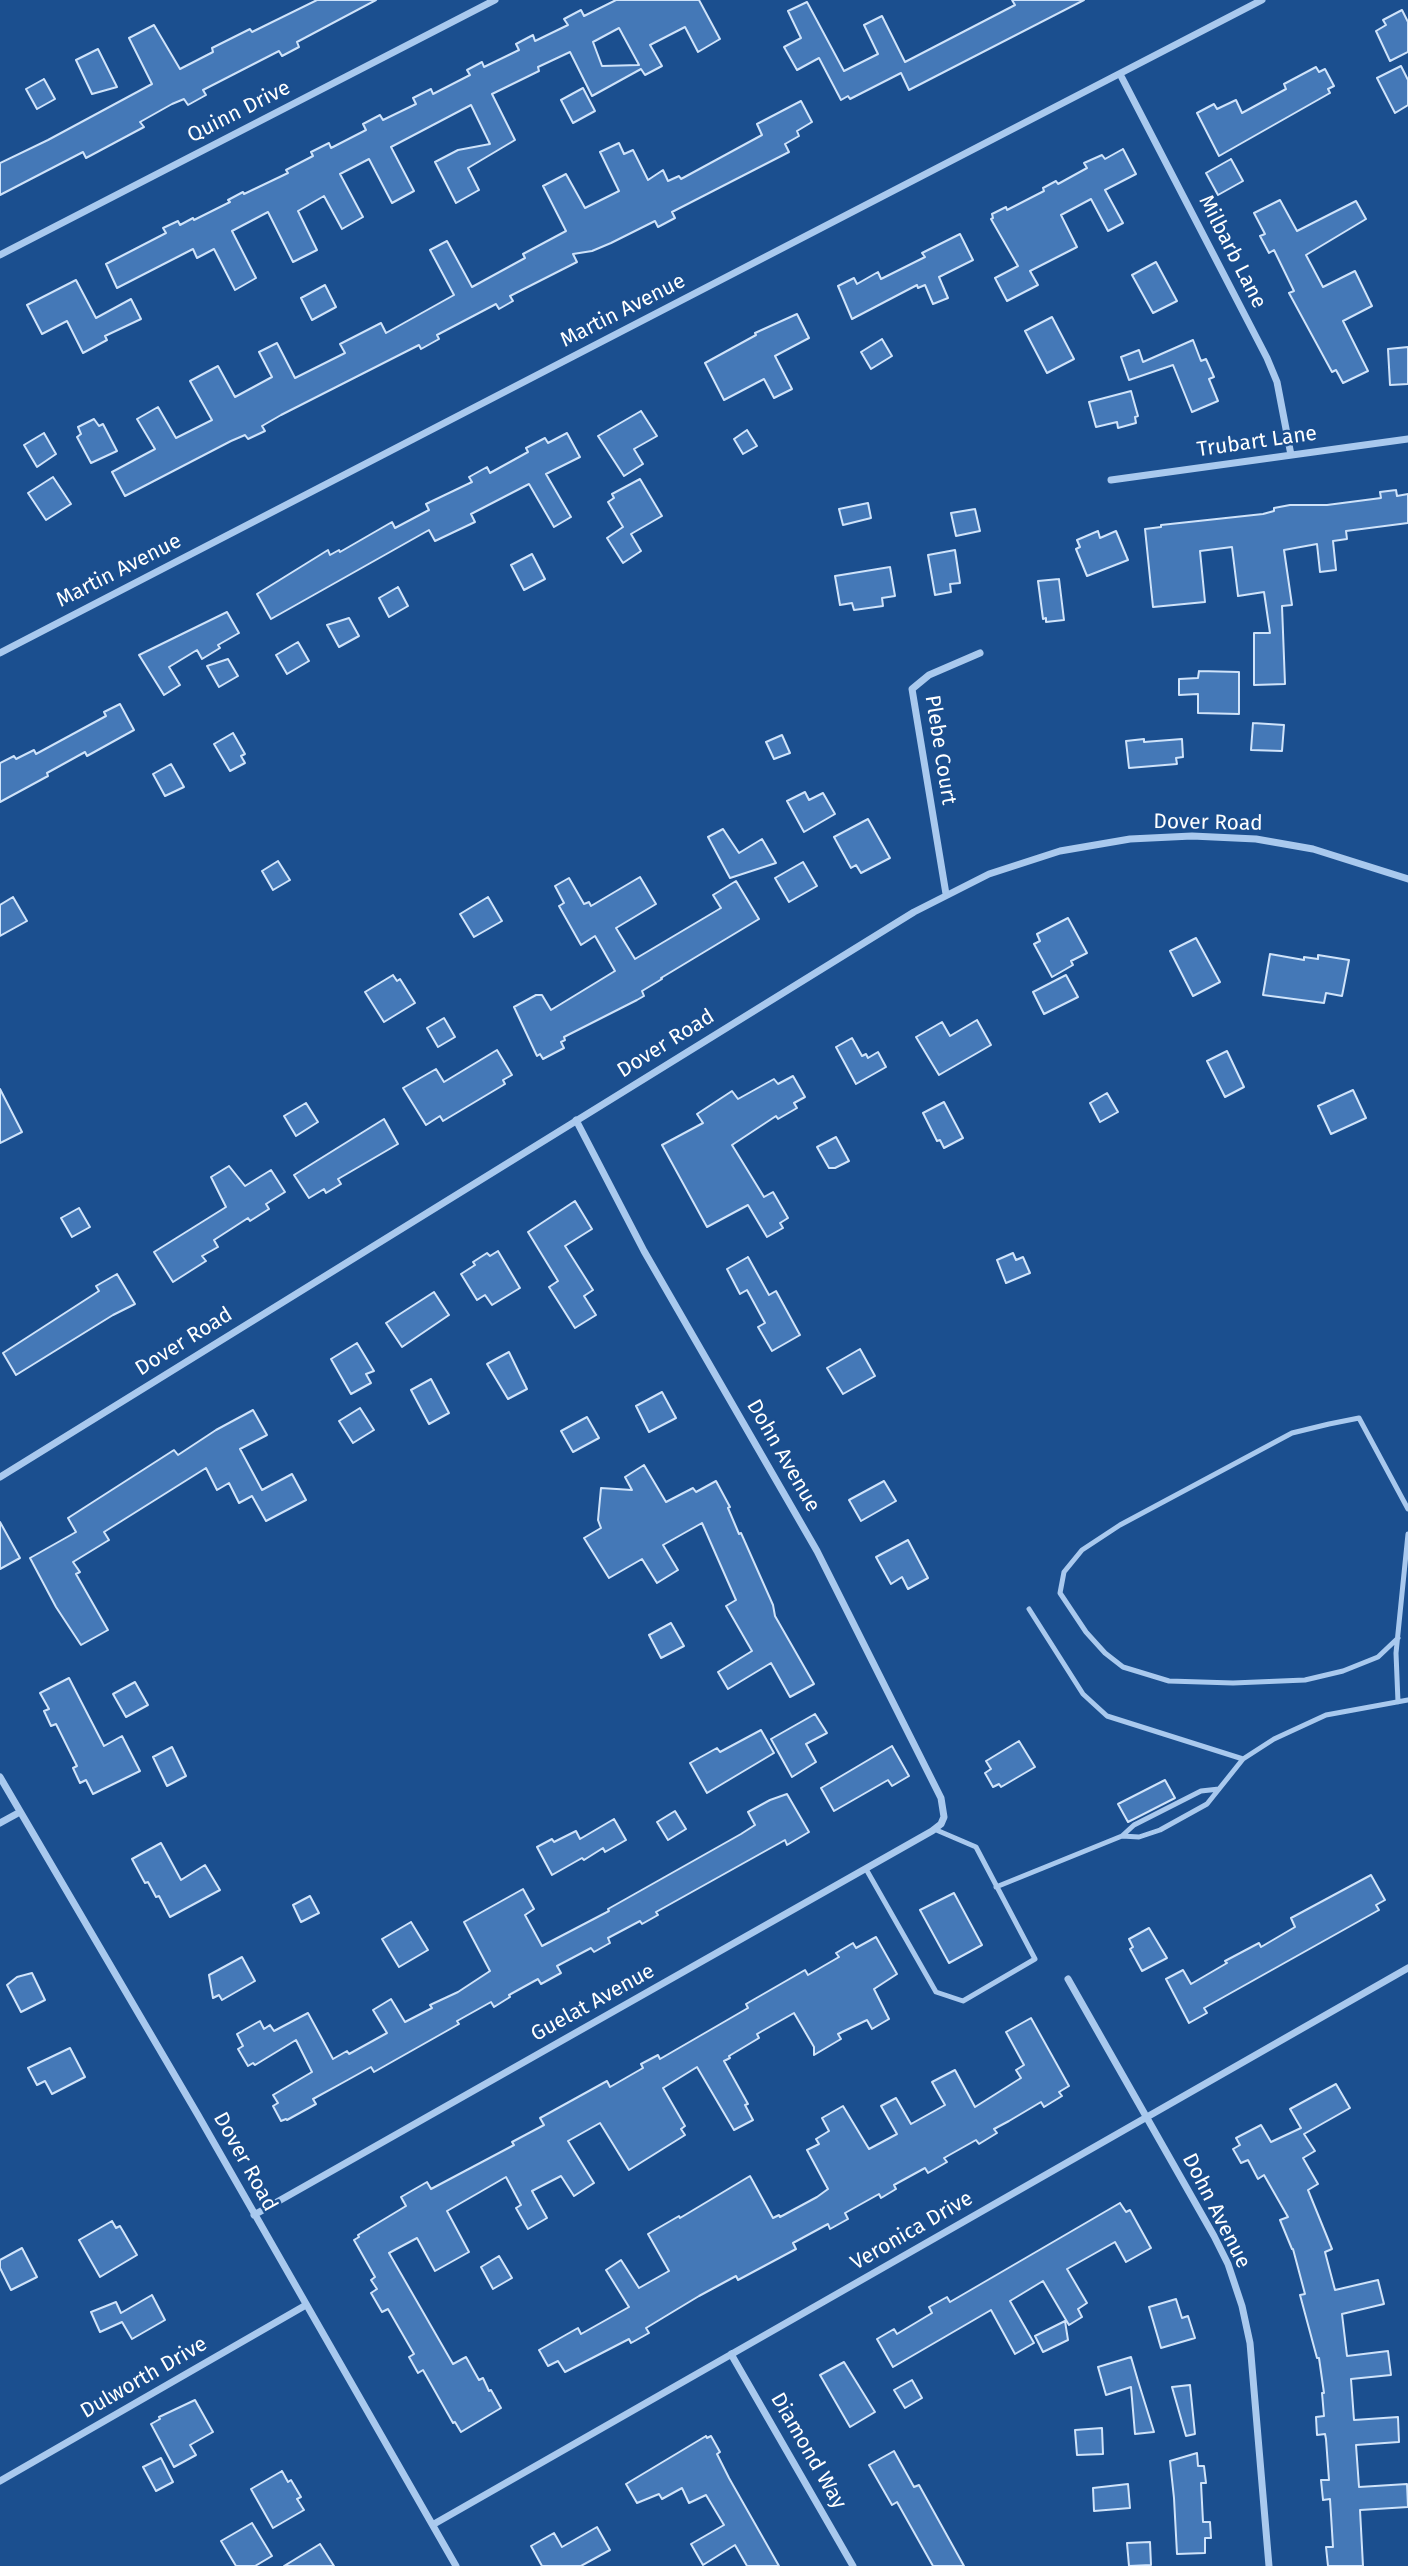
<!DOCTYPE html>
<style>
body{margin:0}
canvas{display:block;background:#1b4f8f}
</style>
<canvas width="1408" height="2566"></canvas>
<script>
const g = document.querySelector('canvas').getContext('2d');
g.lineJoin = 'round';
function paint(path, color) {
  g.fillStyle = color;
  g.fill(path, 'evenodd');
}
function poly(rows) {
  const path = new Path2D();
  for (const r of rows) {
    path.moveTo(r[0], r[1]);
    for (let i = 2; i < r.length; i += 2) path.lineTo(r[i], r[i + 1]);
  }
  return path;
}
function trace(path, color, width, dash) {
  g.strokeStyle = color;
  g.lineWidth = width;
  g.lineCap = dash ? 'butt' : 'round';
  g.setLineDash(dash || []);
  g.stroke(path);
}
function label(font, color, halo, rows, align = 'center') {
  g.font = font + ' "Fira Sans",sans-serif';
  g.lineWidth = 5;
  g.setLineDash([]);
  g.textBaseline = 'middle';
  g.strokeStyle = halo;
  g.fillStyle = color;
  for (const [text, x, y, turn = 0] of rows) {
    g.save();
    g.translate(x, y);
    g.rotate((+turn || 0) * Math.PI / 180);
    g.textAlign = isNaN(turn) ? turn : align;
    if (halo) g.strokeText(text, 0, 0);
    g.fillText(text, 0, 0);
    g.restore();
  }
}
const building = poly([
 [317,0,376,0,297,42,299,47,282,56,279,51,203,90,206,95,188,105,184,99,172,104,140,122,144,127,86,158,83,152,0,195,0,163,48,140,152,84,129,38,154,25,180,69,213,52,212,48,250,29,252,32,317,0],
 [616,0,699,0,720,39,698,52,685,27,650,45,662,66,645,75,641,69,592,96,570,52,538,67,539,71,492,94,515,140,468,168,479,190,456,203,435,162,458,150,490,144,471,105,391,147,414,191,392,203,369,159,340,174,363,217,342,229,324,196,298,211,317,250,293,262,268,212,232,231,256,278,235,290,214,249,197,258,193,249,117,288,106,264,166,233,163,228,178,221,180,225,193,218,194,220,230,202,228,200,243,192,244,194,288,173,286,170,313,156,311,152,329,143,331,148,366,130,363,124,380,115,383,120,416,104,413,98,431,89,433,94,470,75,467,70,482,62,484,67,519,50,516,44,533,35,535,41,568,25,564,19,581,10,584,16,616,0],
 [619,28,638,63,639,65,602,66,593,42,619,28],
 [1012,0,1084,0,909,90,901,73,850,99,848,96,841,100,819,58,797,70,784,47,801,38,788,11,807,2,844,71,878,54,864,25,882,16,905,62,1015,5,1012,0],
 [1402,10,1408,22,1408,52,1390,61,1376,31,1386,25,1383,20,1402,10],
 [98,49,117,87,92,94,76,60,98,49],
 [1401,66,1408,80,1408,105,1395,113,1377,78,1401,66],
 [1316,67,1319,72,1325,69,1334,86,1328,89,1330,93,1219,156,1197,113,1214,104,1217,109,1236,100,1242,113,1286,89,1284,84,1316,67],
 [44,79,55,99,37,109,26,89,44,79],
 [583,88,595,111,573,123,561,100,583,88],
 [801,101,812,122,797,131,799,136,785,144,789,152,672,212,675,218,658,227,655,221,611,243,592,251,573,254,577,262,510,296,513,301,499,309,496,304,437,335,439,339,421,349,419,345,281,415,262,426,265,431,248,439,245,435,231,441,125,496,112,472,155,449,137,419,158,407,176,438,212,420,190,381,218,366,235,397,272,377,259,352,277,343,295,378,345,353,340,344,381,323,386,333,454,295,430,250,447,241,472,287,525,258,523,254,566,231,543,186,566,174,585,208,619,191,600,152,619,143,624,154,633,150,648,180,663,170,668,181,679,176,681,179,762,135,757,124,801,101],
 [1123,149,1136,174,1105,190,1123,223,1108,231,1091,199,1061,215,1077,247,1030,271,1038,285,1007,301,995,278,1018,266,991,219,993,218,992,214,1006,207,1007,210,1044,191,1043,188,1056,181,1058,184,1087,168,1084,163,1102,155,1105,159,1123,149],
 [1231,159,1243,181,1218,195,1206,173,1231,159],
 [1280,200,1297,231,1356,201,1366,219,1306,255,1323,287,1355,271,1372,306,1343,321,1368,371,1343,383,1336,370,1332,372,1289,293,1294,291,1274,250,1269,253,1260,236,1265,234,1254,213,1280,200],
 [960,234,973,260,939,277,948,298,933,304,925,285,918,288,917,285,852,319,838,286,854,278,857,284,878,272,881,279,925,257,922,253,960,234],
 [1156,262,1177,301,1153,313,1132,275,1156,262],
 [76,280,96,318,131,299,141,319,105,336,107,340,83,353,67,321,42,334,27,305,76,280],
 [325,285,336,307,312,320,301,298,325,285],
 [797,314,809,338,775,356,792,389,774,398,764,379,724,400,705,363,756,335,755,333,797,314],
 [1052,317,1074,359,1047,373,1025,331,1052,317],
 [882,339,892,356,871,369,861,352,882,339],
 [1193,340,1201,361,1206,359,1214,377,1209,379,1218,401,1192,412,1173,365,1129,380,1121,357,1139,350,1143,362,1193,340],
 [1408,347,1408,384,1390,385,1388,349,1408,347],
 [1131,391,1138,416,1135,417,1136,423,1118,428,1117,422,1096,427,1089,402,1131,391],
 [641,411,657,436,634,449,643,464,624,476,598,436,641,411],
 [94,419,99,426,103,424,117,451,91,463,77,437,81,434,78,427,94,419],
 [747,430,757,446,743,454,734,439,747,430],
 [44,433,56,454,37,467,24,445,44,433],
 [567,433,580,457,546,474,571,517,554,527,529,484,471,514,475,522,435,541,429,530,271,619,257,594,328,550,330,555,339,550,340,552,392,522,395,528,429,510,426,504,472,482,469,477,487,467,490,473,528,452,526,448,545,438,548,443,567,433],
 [53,477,71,504,46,520,28,493,53,477],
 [640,479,662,516,631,534,641,551,623,563,607,538,623,527,608,502,614,498,612,494,640,479],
 [1396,490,1397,496,1408,494,1408,523,1346,531,1347,539,1333,541,1336,570,1320,572,1317,544,1284,550,1292,605,1282,606,1285,684,1254,685,1254,633,1270,633,1264,592,1238,596,1232,547,1200,551,1205,602,1153,607,1145,529,1161,527,1161,525,1263,514,1274,511,1274,508,1290,505,1327,505,1381,498,1380,492,1396,490],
 [868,503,871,518,843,525,839,509,868,503],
 [975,509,980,531,956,536,951,513,975,509],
 [1098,531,1100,538,1116,531,1128,560,1087,576,1076,549,1080,547,1077,540,1098,531],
 [955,550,960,583,950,584,951,592,935,595,928,555,955,550],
 [532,554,545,579,524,590,511,565,532,554],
 [890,567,895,596,882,598,883,606,854,610,852,603,840,605,835,576,890,567],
 [1059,579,1064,620,1046,622,1046,618,1043,619,1038,581,1059,579],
 [398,587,408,606,389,617,379,598,398,587],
 [227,612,239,633,218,645,220,648,202,659,197,650,169,667,180,685,164,695,139,655,227,612],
 [349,618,359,636,339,647,327,625,349,618],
 [298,642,309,661,287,674,276,655,298,642],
 [228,659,238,676,219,687,207,666,228,659],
 [1199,671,1239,672,1239,714,1198,713,1198,694,1179,695,1179,679,1198,678,1199,671],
 [120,704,134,730,87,756,85,752,47,773,48,776,0,802,0,763,14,756,16,759,34,750,36,754,106,716,104,712,120,704],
 [1253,723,1284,725,1282,751,1251,750,1253,723],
 [233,733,245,754,241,756,245,763,230,771,214,744,233,733],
 [782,735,790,753,774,759,766,742,782,735],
 [1144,739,1144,742,1182,739,1183,757,1176,758,1177,764,1129,768,1126,741,1144,739],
 [171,764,184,787,165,796,153,774,171,764],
 [805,792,809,800,823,793,835,814,804,832,787,801,805,792],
 [868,819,890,858,861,873,856,865,851,868,834,837,868,819],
 [723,829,739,853,762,839,776,863,730,878,708,837,723,829],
 [278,861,290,880,273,890,262,871,278,861],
 [803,862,817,886,789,902,775,878,803,862],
 [640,877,656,904,616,928,635,959,721,908,713,895,736,881,759,919,661,978,662,979,642,991,644,996,637,1000,564,1037,565,1040,561,1042,564,1048,543,1059,540,1054,537,1056,514,1007,536,995,542,995,551,1010,615,971,595,936,581,945,559,906,564,903,555,886,569,878,584,904,589,902,591,906,640,877],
 [13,897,27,921,0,936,0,905,13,897],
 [488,897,502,921,474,937,460,914,488,897],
 [1068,918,1087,953,1071,961,1073,965,1052,977,1034,944,1040,941,1037,934,1068,918],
 [1196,938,1220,982,1193,996,1170,951,1196,938],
 [1270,954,1304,960,1304,957,1318,959,1318,955,1349,960,1342,996,1326,993,1324,1003,1263,995,1270,954],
 [393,975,397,981,400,979,415,1003,384,1022,365,992,393,975],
 [1066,975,1078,997,1044,1014,1033,992,1066,975],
 [444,1018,455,1037,438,1047,427,1028,444,1018],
 [977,1020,991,1045,939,1075,916,1037,942,1022,950,1036,977,1020],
 [852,1038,862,1056,866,1054,868,1058,878,1052,886,1067,856,1084,836,1047,852,1038],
 [497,1050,512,1075,503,1080,505,1084,443,1121,440,1116,426,1125,403,1088,436,1069,444,1082,497,1050],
 [1227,1051,1244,1087,1225,1097,1207,1061,1227,1051],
 [793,1076,805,1097,794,1103,797,1108,778,1119,776,1116,732,1145,764,1197,773,1192,788,1218,780,1223,783,1228,767,1237,748,1205,707,1227,662,1145,703,1123,697,1114,732,1091,738,1099,774,1079,778,1084,793,1076],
 [0,1089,22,1132,0,1143,0,1089],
 [1353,1090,1366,1118,1331,1134,1318,1106,1353,1090],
 [1107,1093,1118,1112,1100,1122,1090,1103,1107,1093],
 [944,1102,963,1138,944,1148,940,1140,937,1141,923,1113,944,1102],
 [306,1103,318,1122,296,1136,284,1116,306,1103],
 [384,1119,398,1144,338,1179,341,1184,326,1193,324,1189,309,1198,294,1175,384,1119],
 [836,1137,849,1161,835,1168,829,1168,817,1147,836,1137],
 [229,1166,245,1186,271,1170,285,1192,266,1204,269,1209,250,1221,248,1218,214,1240,218,1247,202,1256,206,1261,173,1282,154,1252,226,1207,211,1177,229,1166],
 [575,1201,592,1229,565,1246,593,1290,584,1296,596,1315,575,1328,549,1287,558,1281,528,1232,575,1201],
 [79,1208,90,1227,72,1237,61,1218,79,1208],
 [498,1251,520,1288,492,1305,485,1295,477,1300,461,1274,475,1265,473,1262,487,1253,490,1256,498,1251],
 [1013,1253,1016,1260,1023,1257,1030,1273,1006,1283,997,1260,1013,1253],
 [748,1257,769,1295,776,1291,800,1335,772,1351,758,1327,765,1323,747,1290,740,1294,727,1269,748,1257],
 [117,1274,135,1304,113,1315,16,1375,3,1353,99,1291,96,1286,117,1274],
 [434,1292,449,1315,402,1347,386,1323,434,1292],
 [357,1343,374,1371,366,1374,371,1383,351,1394,331,1359,357,1343],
 [860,1349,875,1376,843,1394,827,1368,860,1349],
 [509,1352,527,1389,508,1399,487,1364,509,1352],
 [431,1379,449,1413,429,1424,411,1390,431,1379],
 [662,1392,676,1418,649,1432,636,1406,662,1392],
 [360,1408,374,1430,353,1443,339,1421,360,1408],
 [253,1410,267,1435,240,1449,262,1490,292,1474,306,1500,266,1521,252,1496,239,1503,229,1483,217,1490,206,1468,104,1532,109,1540,73,1562,80,1572,76,1574,108,1630,81,1645,56,1607,30,1558,76,1532,68,1518,174,1450,178,1455,216,1430,253,1410],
 [587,1417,599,1438,573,1452,561,1431,587,1417],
 [644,1465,666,1502,693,1488,696,1492,716,1481,730,1507,728,1508,739,1534,741,1533,773,1605,775,1616,814,1684,790,1697,771,1663,728,1689,718,1672,752,1651,726,1606,736,1600,702,1523,663,1545,678,1570,657,1583,642,1559,609,1578,584,1538,601,1528,598,1520,601,1488,632,1490,625,1477,644,1465],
 [884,1481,896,1501,861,1521,849,1500,884,1481],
 [0,1522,20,1558,0,1569,0,1522],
 [908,1540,928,1578,908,1589,902,1577,891,1584,876,1557,908,1540],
 [671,1623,684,1646,661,1658,649,1635,671,1623],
 [69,1678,104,1746,122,1736,140,1771,93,1794,86,1780,80,1783,73,1768,77,1766,56,1724,51,1726,44,1711,49,1709,40,1693,69,1678],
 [135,1682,148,1705,126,1717,113,1694,135,1682],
 [815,1714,827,1733,806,1744,816,1762,792,1777,771,1739,815,1714],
 [761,1730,774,1753,707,1793,690,1763,717,1748,720,1752,761,1730],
 [1019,1741,1035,1767,1001,1787,999,1784,993,1787,985,1773,991,1769,986,1761,1019,1741],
 [892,1746,909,1776,892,1786,888,1780,834,1811,821,1788,892,1746],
 [172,1747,186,1776,167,1786,153,1757,172,1747],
 [1165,1780,1175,1798,1128,1822,1118,1804,1165,1780],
 [787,1794,809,1832,787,1845,785,1840,656,1912,658,1915,642,1924,640,1921,608,1938,610,1943,594,1952,591,1948,557,1966,561,1973,541,1984,538,1979,509,1995,510,1997,494,2007,491,2002,457,2021,459,2024,374,2072,371,2067,344,2082,313,2099,316,2104,287,2120,286,2119,281,2121,273,2106,278,2103,273,2095,312,2072,296,2040,255,2065,253,2063,248,2066,238,2049,243,2046,237,2034,260,2021,264,2029,270,2025,274,2031,308,2013,333,2059,347,2051,349,2054,387,2033,373,2010,391,1999,405,2022,432,2008,430,2005,458,1992,490,1971,464,1922,523,1889,534,1909,525,1915,542,1946,609,1911,608,1909,741,1834,755,1825,748,1812,770,1800,787,1794],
 [675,1811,686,1829,668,1840,657,1822,675,1811],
 [614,1819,626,1840,605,1852,603,1848,584,1860,582,1858,552,1875,537,1847,552,1839,554,1842,576,1831,580,1839,614,1819],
 [161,1843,181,1880,205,1865,220,1890,170,1917,159,1896,156,1897,148,1882,145,1883,132,1859,161,1843],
 [1371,1875,1385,1900,1376,1905,1379,1910,1204,2008,1207,2013,1189,2023,1166,1979,1183,1970,1191,1984,1227,1963,1225,1961,1259,1943,1261,1947,1295,1927,1291,1918,1371,1875],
 [954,1893,982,1945,949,1963,920,1910,954,1893],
 [310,1896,319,1913,301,1922,293,1905,310,1896],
 [411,1922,428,1950,399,1967,382,1939,411,1922],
 [1149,1928,1167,1958,1142,1971,1130,1949,1133,1947,1129,1939,1149,1928],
 [876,1937,897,1974,874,1989,889,2019,872,2029,867,2020,838,2034,841,2039,814,2055,814,2047,794,2013,757,2034,759,2038,729,2056,730,2058,724,2061,748,2104,745,2105,753,2120,734,2130,697,2067,663,2088,685,2126,681,2129,685,2135,629,2170,600,2123,568,2141,594,2183,574,2196,561,2176,532,2191,547,2218,528,2229,516,2208,521,2205,506,2177,447,2211,469,2252,435,2271,417,2238,389,2253,453,2364,466,2357,479,2380,483,2378,489,2391,491,2390,501,2408,461,2432,455,2422,453,2423,423,2370,418,2373,409,2357,414,2354,388,2309,382,2312,371,2293,377,2289,371,2280,375,2277,354,2240,359,2237,358,2235,406,2206,401,2197,427,2182,431,2189,514,2145,512,2142,544,2125,540,2118,607,2081,610,2087,643,2068,641,2064,658,2055,660,2059,748,2008,746,2004,805,1970,808,1975,839,1957,836,1953,853,1943,856,1948,876,1937],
 [242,1957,255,1981,222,2000,219,1995,213,1998,209,1975,242,1957],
 [32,1973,45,2000,21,2012,7,1985,17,1977,32,1973],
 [1031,2018,1069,2086,1059,2092,1062,2096,1044,2107,1041,2102,1009,2121,994,2129,997,2133,979,2144,976,2140,944,2158,947,2162,928,2173,925,2168,894,2185,896,2189,881,2198,879,2194,845,2213,848,2219,830,2229,828,2224,793,2243,796,2249,738,2280,736,2276,699,2296,646,2328,649,2333,631,2343,629,2339,565,2372,558,2361,548,2366,539,2350,578,2328,581,2334,629,2307,606,2270,621,2260,639,2288,669,2271,648,2234,679,2216,680,2218,750,2176,773,2218,779,2215,780,2217,817,2197,828,2189,807,2150,819,2144,816,2139,829,2131,822,2118,843,2106,869,2149,897,2134,881,2106,896,2098,911,2124,945,2105,932,2082,955,2070,975,2107,1021,2078,1016,2070,1024,2065,1006,2032,1031,2018],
 [70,2048,85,2077,52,2094,45,2081,37,2085,28,2068,70,2048],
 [1336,2084,1350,2108,1304,2134,1315,2151,1303,2158,1318,2184,1308,2190,1332,2249,1325,2252,1335,2290,1378,2280,1384,2304,1342,2314,1347,2356,1388,2351,1391,2375,1351,2379,1354,2420,1398,2417,1399,2442,1356,2445,1359,2487,1407,2484,1408,2507,1360,2510,1363,2566,1328,2566,1326,2547,1333,2547,1330,2499,1323,2500,1321,2480,1329,2480,1326,2439,1325,2434,1317,2435,1316,2417,1324,2416,1322,2393,1324,2393,1319,2358,1317,2358,1300,2295,1305,2294,1293,2249,1292,2249,1280,2220,1288,2217,1264,2175,1258,2179,1248,2160,1241,2163,1233,2149,1240,2145,1236,2138,1261,2125,1271,2142,1301,2128,1290,2109,1336,2084],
 [1120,2203,1126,2212,1130,2210,1151,2248,1126,2262,1115,2242,1067,2269,1087,2303,1078,2309,1082,2317,1069,2325,1043,2281,1010,2301,1034,2343,1015,2354,991,2310,893,2367,877,2339,894,2329,897,2334,932,2313,929,2307,947,2297,950,2302,1120,2203],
 [112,2221,116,2228,120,2226,137,2255,100,2277,79,2240,112,2221],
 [22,2248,37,2277,11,2290,0,2268,0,2260,22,2248],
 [499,2256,512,2278,493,2289,481,2267,499,2256],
 [152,2295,165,2320,132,2339,122,2322,100,2332,91,2312,116,2302,121,2313,152,2295],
 [1176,2299,1182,2318,1188,2316,1195,2338,1161,2348,1149,2307,1176,2299],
 [1065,2321,1068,2340,1043,2352,1035,2336,1065,2321],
 [1131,2357,1138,2381,1154,2432,1135,2434,1131,2387,1106,2395,1098,2367,1131,2357],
 [844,2362,875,2412,850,2427,820,2375,844,2362],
 [912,2380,922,2398,905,2408,894,2390,912,2380],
 [1190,2385,1195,2434,1186,2436,1172,2387,1190,2385],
 [195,2400,213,2432,190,2445,196,2455,174,2467,151,2424,160,2419,159,2417,195,2400],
 [1102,2428,1103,2454,1077,2455,1075,2430,1102,2428],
 [706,2436,707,2438,711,2436,720,2452,717,2454,729,2478,779,2566,747,2566,735,2545,703,2565,691,2544,724,2525,706,2495,689,2503,682,2488,662,2499,659,2494,637,2503,626,2484,706,2436],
 [894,2451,914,2487,919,2485,964,2566,933,2566,897,2502,892,2505,869,2465,894,2451],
 [1197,2453,1198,2466,1204,2466,1206,2483,1201,2483,1203,2522,1210,2522,1211,2538,1205,2538,1205,2553,1177,2554,1174,2498,1170,2461,1197,2453],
 [161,2458,173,2482,156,2491,143,2467,161,2458],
 [282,2471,288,2482,291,2480,301,2497,297,2499,304,2510,273,2528,251,2489,282,2471],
 [1128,2484,1130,2508,1094,2511,1093,2488,1128,2484],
 [252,2523,272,2556,255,2566,236,2566,221,2541,252,2523],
 [597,2527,610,2550,581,2566,542,2566,531,2546,554,2533,562,2547,597,2527],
 [1150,2542,1151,2565,1129,2566,1127,2543,1150,2542],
 [320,2544,334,2566,284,2566,320,2544]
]);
paint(building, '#4478b7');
trace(building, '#cfe3fa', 2);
trace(poly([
 [1398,1638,1378,1657,1343,1671,1305,1680,1233,1683,1169,1681,1123,1667,1105,1653,1086,1632,1060,1593,1064,1572,1082,1550,1120,1525,1292,1433,1329,1424,1359,1418,1408,1509],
 [1398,1702,1396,1653,1408,1534],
 [1243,1759,1274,1739,1326,1715,1408,1700],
 [1122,1836,1134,1825,1201,1791,1219,1789],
 [866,1869,936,1992,963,2001,1035,1959,976,1847,934,1829],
 [996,1887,1122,1836,1139,1837,1160,1830,1207,1804,1243,1759,1107,1716,1083,1694,1029,1609]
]), '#a9c9ee', 5);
trace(poly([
 [1120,74,1267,358,1277,382,1291,455],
 [0,255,495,0],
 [1111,480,1408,439],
 [0,653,1262,0],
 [946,894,912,689,929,675,980,653],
 [0,1477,914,912,989,874,1060,851,1130,839,1192,836,1256,839,1313,849,1408,879],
 [0,1777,198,2115,456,2566],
 [0,1823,20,1812],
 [1068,1979,1214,2236,1228,2264,1242,2306,1250,2343,1269,2566],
 [254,2215,932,1831,941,1824,944,1817,941,1798,817,1551,644,1251,576,1120],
 [731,2354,853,2566],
 [0,2481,306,2305],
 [434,2524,1408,1968]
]), '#a9c9ee', 7);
label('21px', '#fff', '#1b4f8f', [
 ["Quinn Drive",239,112,-27],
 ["Milbarb Lane",1232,252,63],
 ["Martin Avenue",623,311,-27],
 ["Trubart Lane",1257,442,-8],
 ["Martin Avenue",119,571,-27],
 ["Plebe Court",940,750,81],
 ["Dover Road",1208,823,1],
 ["Dover Road",666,1044,-32],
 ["Dover Road",184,1342,-32],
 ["Dohn Avenue",783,1456,60],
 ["Guelat Avenue",593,2003,-29],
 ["Dover Road",245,2162,61],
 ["Dohn Avenue",1216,2211,63],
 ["Veronica Drive",912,2231,-30],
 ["Dulworth Drive",144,2378,-30],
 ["Diamond Way",808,2451,60]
]);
</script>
